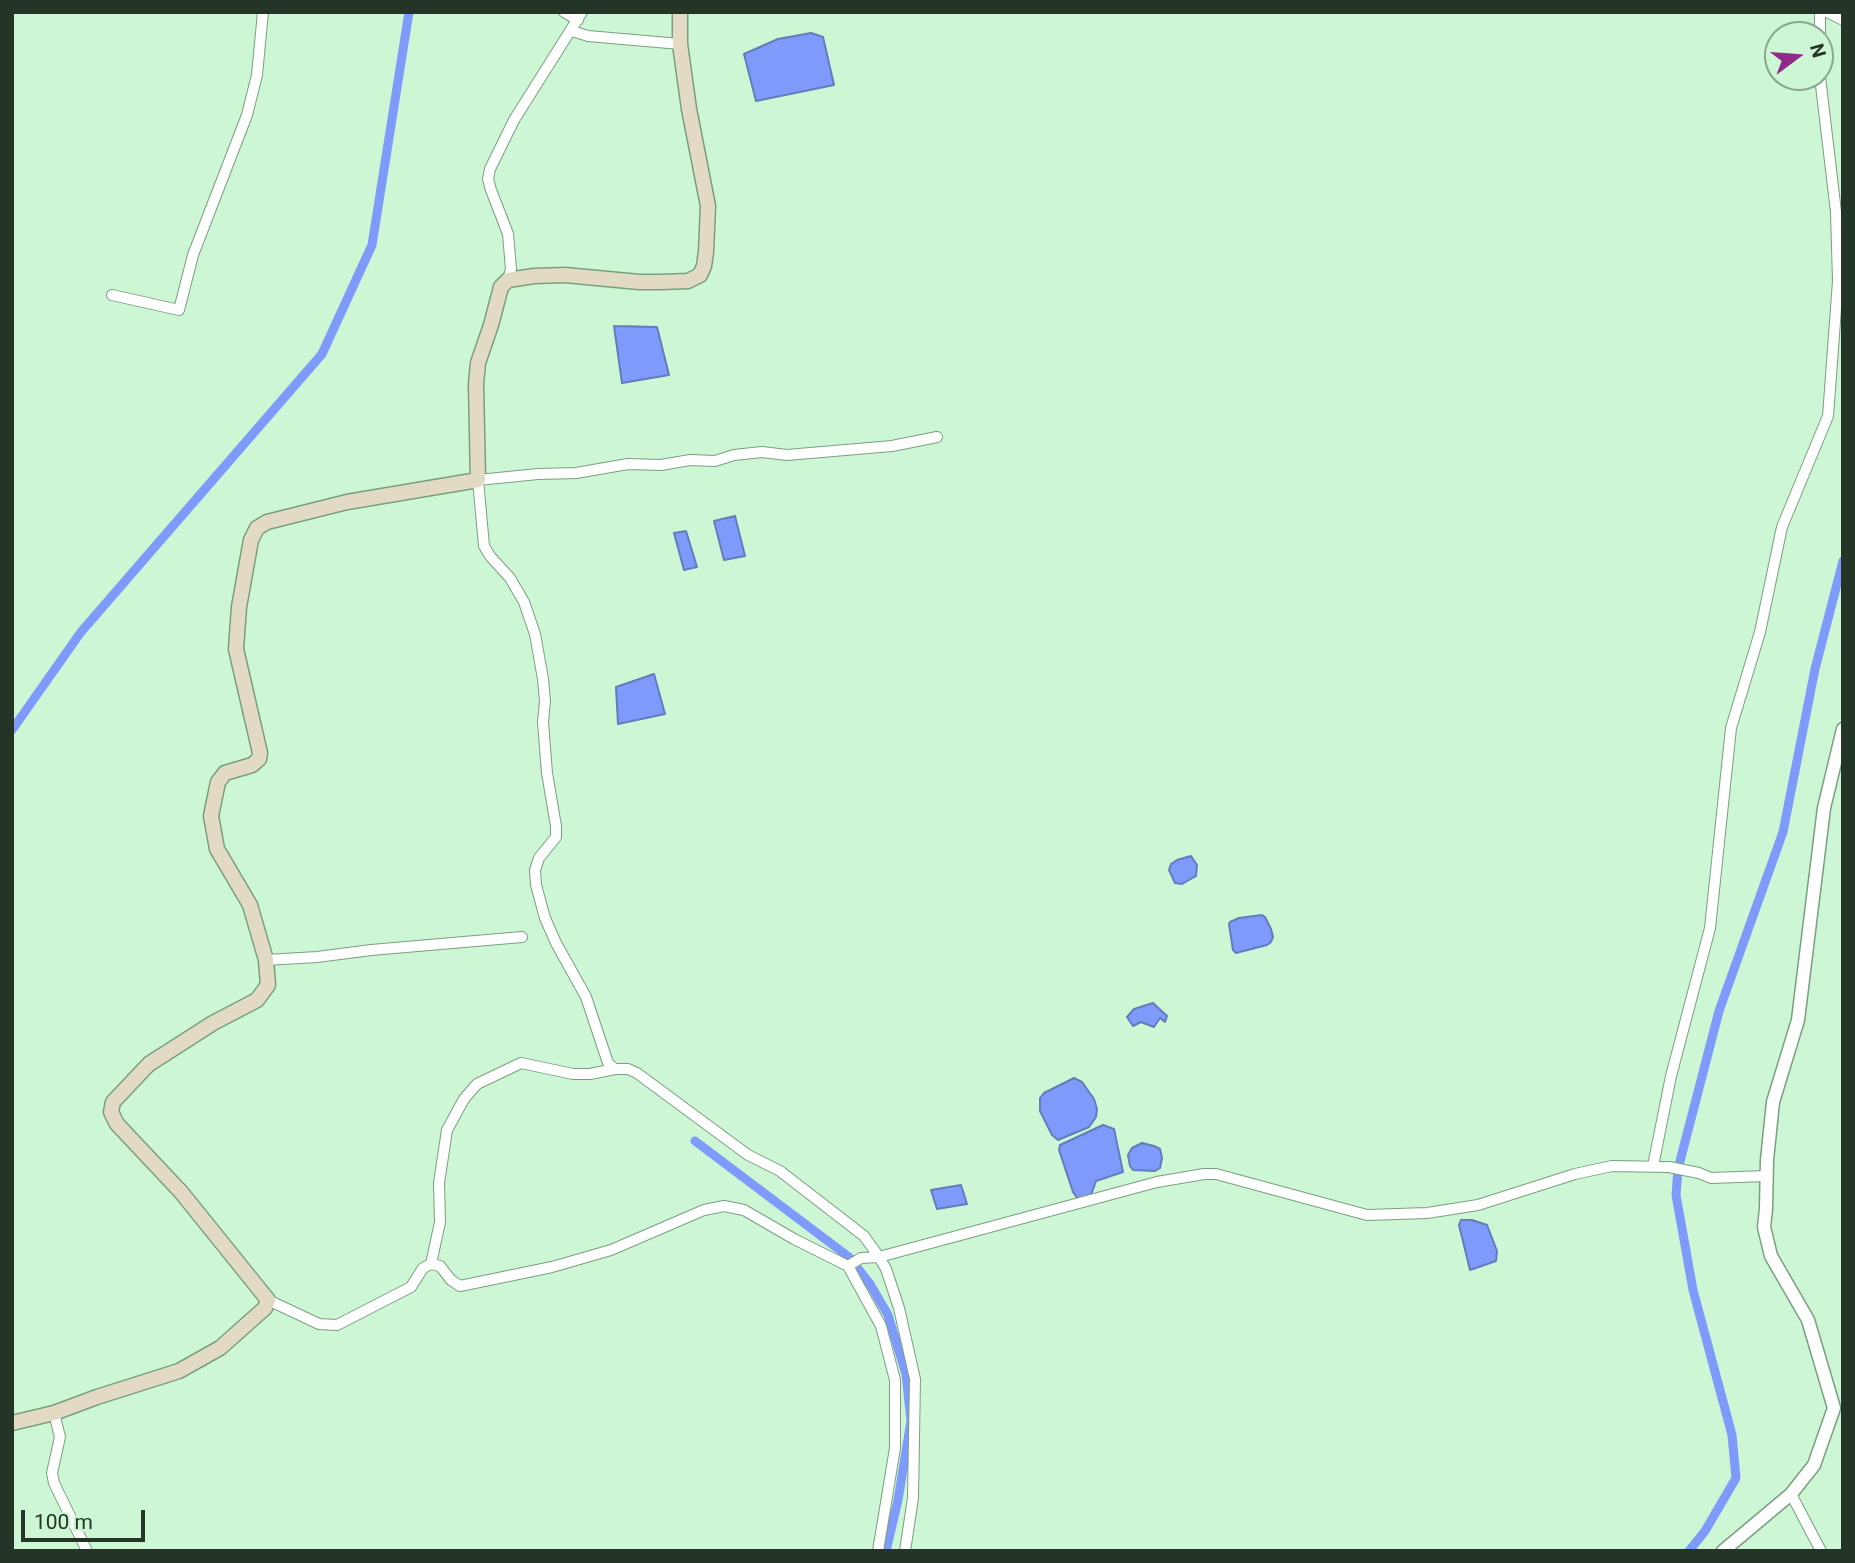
<!DOCTYPE html>
<style>
body{margin:0}
#map{position:relative;width:1855px;height:1563px;overflow:hidden;background:#cdf6d4;font-family:Roboto,sans-serif}
canvas{display:block}
.frame{position:absolute;inset:0;border:14px solid #243427;pointer-events:none}
.north{position:absolute;left:1764px;top:21px;width:70px;height:70px;box-sizing:border-box;background:#cdf6d4;border:2px solid #89a88f;border-radius:50%;rotate:74deg;font-size:19px;font-weight:700;line-height:28px;text-align:center;color:#243427}
.north::after{content:'';display:block;margin:auto;width:24px;height:32px;background:#92298d;clip-path:polygon(50% 0,100% 100%,50% 72%,0 100%)}
.scale{position:absolute;left:21px;top:1510px;width:124px;height:32px;box-sizing:border-box;border:4px solid #243427;border-top:0;padding-left:9px;font-size:21px;line-height:24px;white-space:nowrap;color:#243427;-webkit-text-stroke:5px #cdf6d4;paint-order:stroke}
</style>
<div id="map">
<canvas width="1855" height="1563"></canvas>
<div class="frame"></div>
<div class="north">N</div>
<div class="scale">100 m</div>
</div>
<script>
const g = document.querySelector('canvas').getContext('2d');
g.lineJoin = 'round';
function paint(path, color) {
  g.fillStyle = color;
  g.fill(path, 'evenodd');
}
function poly(rows) {
  const path = new Path2D();
  for (const r of rows) {
    path.moveTo(r[0], r[1]);
    for (let i = 2; i < r.length; i += 2) path.lineTo(r[i], r[i + 1]);
  }
  return path;
}
function trace(path, color, width, dash) {
  g.strokeStyle = color;
  g.lineWidth = width;
  g.lineCap = dash ? 'butt' : 'round';
  g.setLineDash(dash || []);
  g.stroke(path);
}
const water = poly([
 [811,33,823,37,834,85,756,101,744,54,778,39,811,33],
 [614,326,657,327,669,375,622,383,614,326],
 [735,516,745,556,724,560,714,521,735,516],
 [686,531,697,567,684,570,674,533,686,531],
 [654,674,665,714,618,724,616,687,654,674],
 [1191,856,1197,865,1196,876,1182,884,1175,883,1169,870,1171,864,1177,860,1191,856],
 [1262,915,1265,917,1271,929,1273,937,1271,942,1267,945,1236,953,1233,950,1229,924,1230,922,1239,918,1262,915],
 [1153,1003,1167,1016,1165,1022,1160,1018,1154,1027,1141,1022,1133,1026,1127,1017,1134,1009,1153,1003],
 [1074,1078,1082,1082,1094,1099,1097,1109,1096,1117,1089,1127,1058,1140,1052,1135,1040,1111,1040,1098,1044,1093,1074,1078],
 [1103,1125,1114,1129,1123,1172,1096,1181,1091,1195,1080,1202,1073,1192,1059,1150,1060,1145,1103,1125],
 [1142,1143,1154,1146,1160,1149,1162,1158,1160,1168,1155,1171,1133,1170,1130,1166,1128,1155,1132,1148,1142,1143],
 [961,1185,967,1204,937,1209,931,1190,961,1185],
 [1461,1220,1472,1220,1487,1225,1497,1251,1496,1261,1470,1270,1459,1225,1461,1220]
]);
paint(water, '#7e9bfc');
trace(water, '#637cbc', 2);
trace(poly([
 [12,730,81,632,322,354,372,245,409,12],
 [695,1141,849,1257,870,1284,888,1315,906,1374,911,1421,898,1500,886,1551],
 [1689,1551,1705,1531,1736,1478,1732,1435,1693,1290,1676,1195,1678,1169,1719,1011,1783,832,1815,669,1843,561]
]), '#7e9bfc', 9);
const minor = poly([
 [564,12,578,20],
 [1827,12,1843,20],
 [572,31,588,36,680,44],
 [1820,35,1820,12],
 [508,280,511,269,508,234,491,190,488,179,490,169,514,120,582,12],
 [112,295,179,310,193,255,247,115,257,75,263,12],
 [937,437,892,446,787,455,762,452,734,455,715,461,690,460,661,465,628,464,576,473,538,474,478,480,484,546,490,556,510,578,524,602,535,634,543,679,545,701,543,722,547,773,556,826,556,837,539,858,535,870,536,885,545,918,556,943,586,997,608,1063,615,1069,628,1069,637,1073,748,1155,780,1171,864,1236,879,1257,1157,1182,1204,1174,1216,1174,1367,1215,1427,1213,1478,1205,1575,1174,1612,1166,1669,1167,1699,1173,1711,1178,1766,1176],
 [266,960,317,957,371,950,522,937],
 [1653,1166,1671,1076,1710,928,1731,728,1760,632,1782,527,1828,416,1838,281,1836,212,1820,77],
 [431,1264,440,1222,439,1183,447,1130,464,1099,477,1084,521,1063,573,1074,590,1074,615,1069],
 [848,1266,861,1258,879,1257,886,1269,899,1308,915,1379,913,1498,905,1551],
 [268,1300,319,1324,337,1325,411,1287,423,1268,431,1264,440,1266,451,1280,460,1286,552,1267,611,1250,704,1210,724,1206,744,1210,794,1239,848,1266,881,1326,895,1380,895,1448,878,1551],
 [54,1413,60,1437,52,1473,54,1483,87,1551],
 [1791,1494,1821,1551]
]);
const tertiary = poly([
 [1723,1551,1791,1494,1814,1465,1834,1408,1808,1320,1771,1256,1764,1227,1766,1209,1767,1160,1773,1102,1798,1020,1824,808,1843,729]
]);
const secondary = poly([
 [12,1423,54,1413,97,1397,179,1371,220,1348,265,1308,268,1300,181,1192,117,1124,111,1112,113,1102,149,1064,213,1023,257,1000,268,985,266,960,250,905,217,849,211,816,218,782,225,773,252,765,259,759,260,753,236,649,239,607,251,540,257,528,267,522,347,502,478,480,476,384,478,363,491,325,501,287,508,280,534,276,565,275,639,282,661,282,688,281,700,275,704,266,706,252,708,206,689,109,680,44,680,12]
]);
trace(minor, '#7a9f80', 12);
trace(tertiary, '#7a9f80', 15);
trace(secondary, '#7a9f80', 17);
trace(minor, '#fff', 10);
trace(tertiary, '#fff', 12);
trace(secondary, '#e2dac2', 14);
</script>
